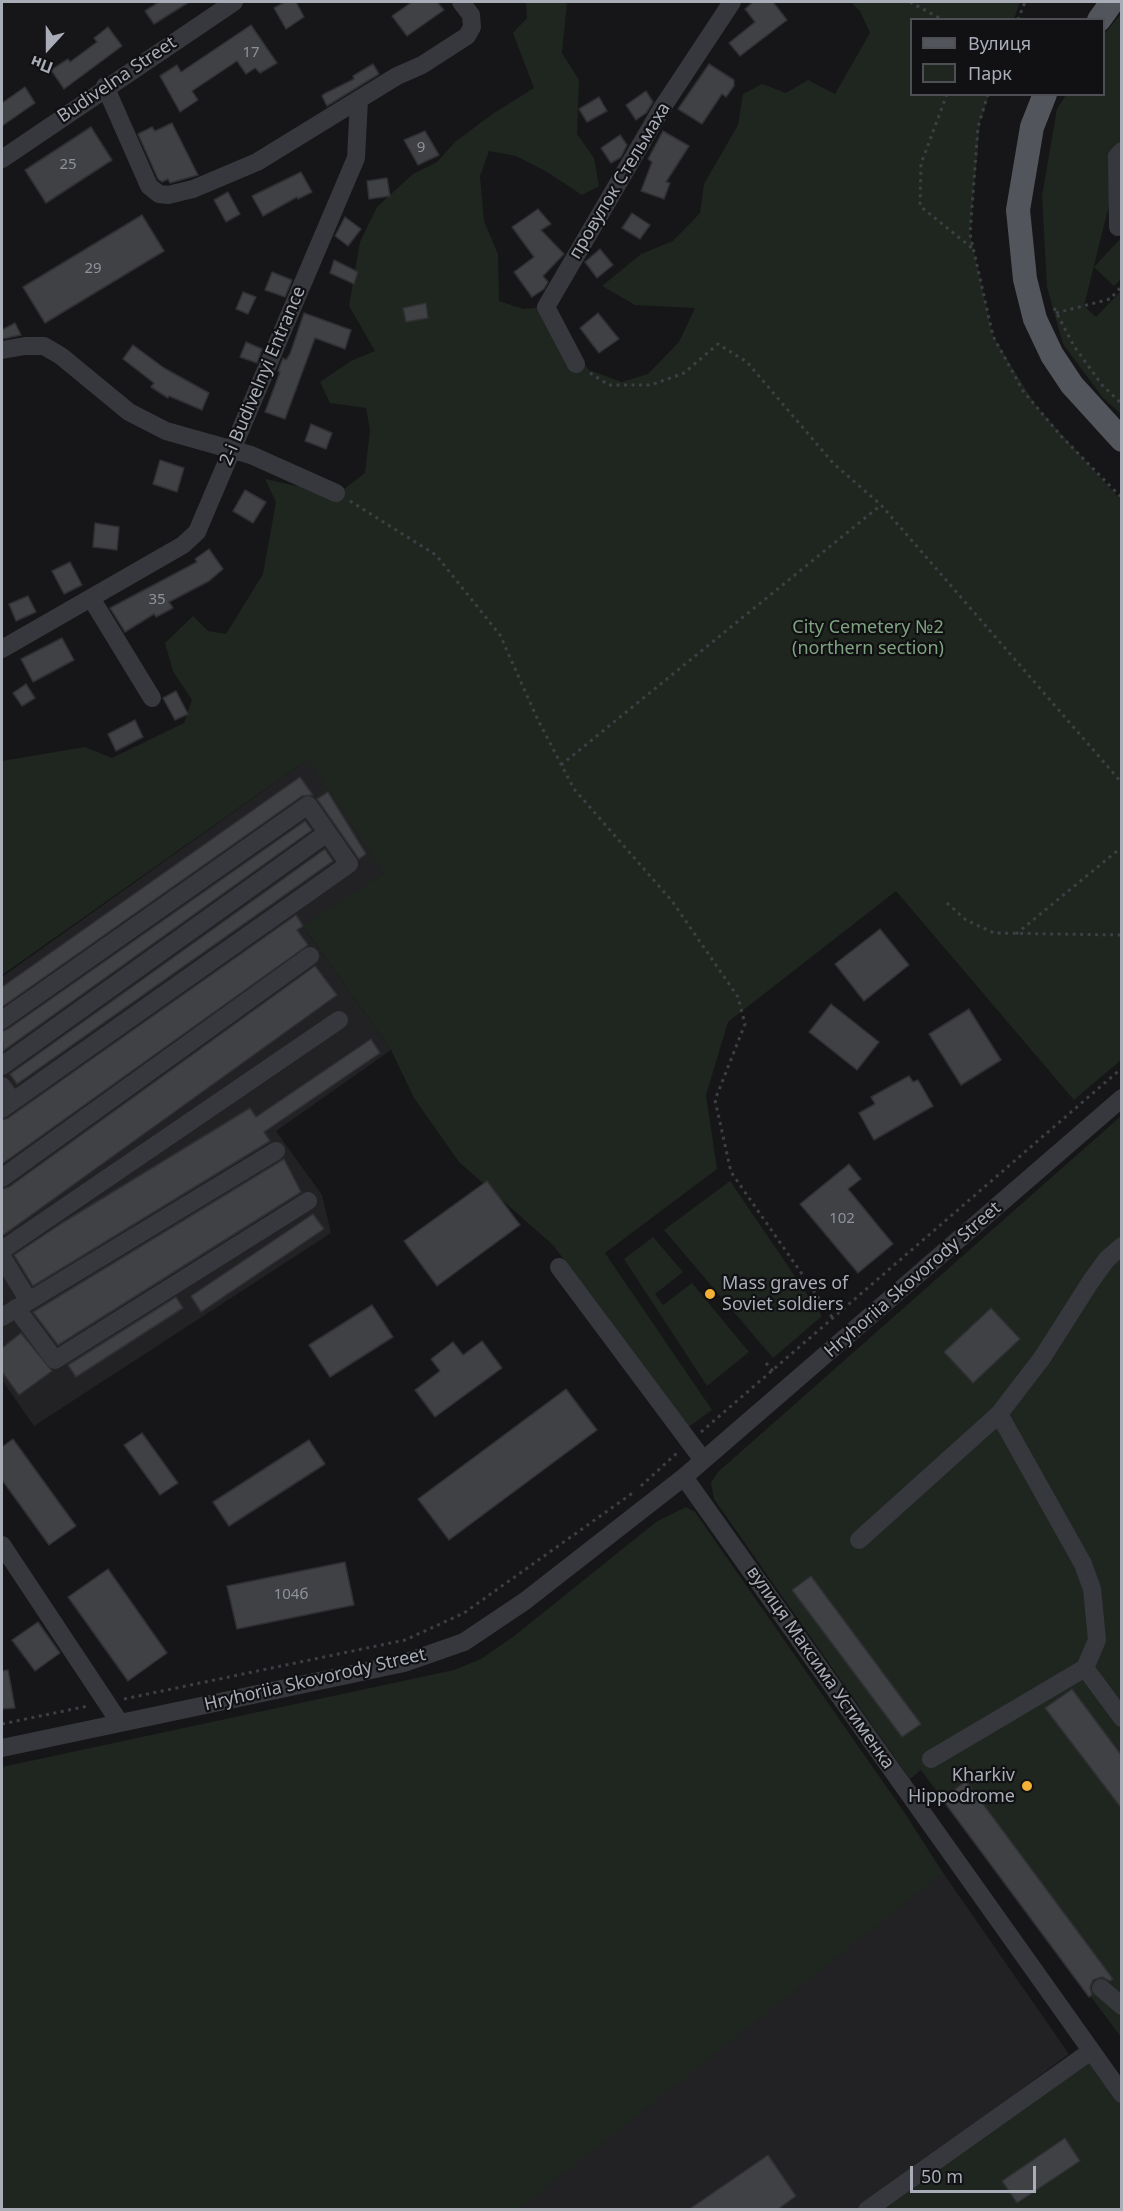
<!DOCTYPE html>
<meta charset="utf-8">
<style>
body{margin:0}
#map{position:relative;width:1123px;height:2211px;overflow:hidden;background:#161618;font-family:"Noto Sans",sans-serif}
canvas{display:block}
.frame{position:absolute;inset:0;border:3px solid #a8adb8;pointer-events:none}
.legend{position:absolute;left:910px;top:18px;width:195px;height:78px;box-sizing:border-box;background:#111113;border:2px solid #4d4f55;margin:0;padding:8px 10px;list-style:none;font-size:18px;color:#a8adb8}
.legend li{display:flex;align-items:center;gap:12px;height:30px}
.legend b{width:30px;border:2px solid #4d4f55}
.north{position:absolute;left:18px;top:18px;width:60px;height:60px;-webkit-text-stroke:4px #111113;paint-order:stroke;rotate:201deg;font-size:16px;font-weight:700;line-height:24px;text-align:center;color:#a8adb8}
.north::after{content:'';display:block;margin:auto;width:21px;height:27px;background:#a8adb8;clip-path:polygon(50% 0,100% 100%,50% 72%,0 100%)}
.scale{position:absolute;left:910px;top:2166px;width:126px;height:27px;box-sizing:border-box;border:3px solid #a8adb8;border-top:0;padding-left:8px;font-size:18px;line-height:21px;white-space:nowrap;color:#a8adb8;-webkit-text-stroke:4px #111113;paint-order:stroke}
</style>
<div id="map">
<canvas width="1123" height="2211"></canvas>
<div class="frame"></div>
<ul class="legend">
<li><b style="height:8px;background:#53555c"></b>Вулиця</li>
<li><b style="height:16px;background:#1e261f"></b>Парк</li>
</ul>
<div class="north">Пн</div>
<div class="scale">50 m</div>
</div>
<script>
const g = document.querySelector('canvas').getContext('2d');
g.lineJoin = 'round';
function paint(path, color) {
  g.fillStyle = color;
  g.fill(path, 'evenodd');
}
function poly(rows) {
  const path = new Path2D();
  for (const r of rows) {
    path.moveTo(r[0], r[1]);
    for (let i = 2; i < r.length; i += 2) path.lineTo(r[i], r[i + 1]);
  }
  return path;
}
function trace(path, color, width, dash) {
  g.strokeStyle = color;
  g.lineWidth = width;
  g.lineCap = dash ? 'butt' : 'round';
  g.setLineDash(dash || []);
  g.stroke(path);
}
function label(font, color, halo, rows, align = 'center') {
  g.font = font + ' "Noto Sans",sans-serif';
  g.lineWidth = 4.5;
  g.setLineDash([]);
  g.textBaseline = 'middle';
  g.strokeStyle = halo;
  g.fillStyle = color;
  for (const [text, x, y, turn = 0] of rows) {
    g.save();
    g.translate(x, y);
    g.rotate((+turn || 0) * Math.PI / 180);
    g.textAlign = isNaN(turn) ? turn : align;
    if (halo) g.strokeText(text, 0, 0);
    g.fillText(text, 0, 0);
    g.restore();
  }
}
paint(poly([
 [308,759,388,870,305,929,391,1050,276,1131,322,1195,331,1233,34,1426,2,1380,2,977],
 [907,1821,1069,2054,859,2209,398,2210]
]), '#222225');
paint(poly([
 [526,2,567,2,562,53,579,80,577,134,594,158,599,186,582,195,547,172,516,156,489,151,480,176,484,221,498,254,499,301,523,309,546,307,589,370,622,382,648,374,679,342,695,308,635,305,602,286,641,254,673,241,700,213,704,184,738,125,743,94,762,84,786,93,808,80,835,94,870,33,860,11,851,2,1020,2,1014,19,912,20,912,94,989,95,980,122,970,234,993,336,1036,406,1121,500,1121,1060,1074,1100,896,891,728,1022,706,1095,717,1169,605,1253,712,1410,688,1427,553,1245,459,1162,414,1098,391,1050,303,926,384,873,308,759,2,975,2,761,85,747,112,758,184,723,192,700,173,671,165,643,193,616,208,631,226,634,263,574,276,502,265,479,297,486,344,489,365,473,370,430,366,408,330,403,320,382,351,361,375,351,349,306,360,242,377,207,402,184,413,174,437,162,455,142,491,115,534,88,513,33,527,18],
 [1121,14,1121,157,1084,306,1096,317,1121,291,1121,414,1103,398,1063,344,1047,287,1042,196,1057,109,1066,95,1104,94,1104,34],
 [1121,238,1121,279,1114,286,1094,267],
 [1121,1116,1121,2037,921,1770,910,1779,714,1499,711,1483,718,1472],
 [730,1181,822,1316,773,1358,664,1230],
 [653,1237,683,1272,655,1294,663,1305,692,1283,749,1352,707,1386,624,1259],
 [686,1507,695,1512,904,1812,943,1873,519,2209,2,2209,2,1767,454,1670,481,1659,513,1637,656,1522],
 [1091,2057,1121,2101,1121,2209,875,2210]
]), '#1e261f');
const building = poly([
 [159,2,189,2,154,24,145,11,159,2],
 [285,2,296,2,304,17,286,29,274,8,285,2],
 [412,2,437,2,444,10,407,36,392,16,412,2],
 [753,2,773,2,787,20,740,56,729,43,755,22,745,9,753,2],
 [251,25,277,63,260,73,255,68,246,74,237,61,192,91,198,100,180,112,160,76,177,65,181,72,251,25],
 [108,27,122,46,64,89,51,70,68,59,70,62,97,42,94,38,108,27],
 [373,64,379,74,327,106,322,96,324,94,354,79,353,76,373,64],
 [709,64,734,80,734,86,726,97,722,94,702,124,678,109,709,64],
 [25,87,35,103,2,126,2,103,25,87],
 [646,91,653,102,646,113,636,120,626,105,646,91],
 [599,97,607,111,587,122,579,109,599,97],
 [172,123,198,175,170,183,168,179,162,182,158,179,138,134,152,127,155,131,172,123],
 [91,127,112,160,46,203,25,170,91,127],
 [425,131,439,155,418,165,404,140,425,131],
 [663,131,689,146,666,182,670,183,664,199,641,191,652,162,648,159,663,131],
 [620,135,627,145,621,157,611,163,601,148,620,135],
 [301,172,312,192,298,199,297,197,263,216,252,196,301,172],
 [387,178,390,196,369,199,367,181,387,178],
 [228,192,240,214,226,222,214,200,228,192],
 [538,209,551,224,541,230,564,254,543,276,548,282,544,289,532,297,514,272,534,257,512,227,538,209],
 [632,213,650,225,640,239,622,228,632,213],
 [142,215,164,251,45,323,23,287,142,215],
 [345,217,361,229,348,246,335,236,345,217],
 [600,249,613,265,597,278,585,262,600,249],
 [334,260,358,272,354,284,330,273,334,260],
 [272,272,292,280,285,297,265,290,272,272],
 [243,292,256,297,248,314,236,309,243,292],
 [426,303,428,318,406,322,403,308,426,303],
 [304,313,351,330,345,349,315,338,285,419,265,412,280,372,278,371,283,358,286,360,290,354,304,313],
 [598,313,619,339,599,353,580,328,598,313],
 [15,323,21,335,2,339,2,330,15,323],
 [246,342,262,349,257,363,240,357,246,342],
 [133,345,164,368,209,393,202,410,169,396,168,398,151,387,154,383,123,359,133,345],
 [311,424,332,433,326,449,305,441,311,424],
 [160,460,184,468,177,492,153,484,160,460],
 [245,490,266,502,253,523,233,511,245,490],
 [95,523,119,527,117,550,93,547,95,523],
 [209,549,223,569,209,581,169,602,173,608,156,617,154,614,125,632,110,608,197,562,195,559,209,549],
 [70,562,82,585,64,594,52,571,70,562],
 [28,596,36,612,16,621,9,604,28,596],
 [62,638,74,660,33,682,21,659,62,638],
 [26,684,35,698,22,706,13,693,26,684],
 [176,691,188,714,175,720,163,698,176,691],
 [135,720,143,737,116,751,108,734,135,720],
 [300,777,313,795,302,796,2,1007,2,987,300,777],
 [328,792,366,854,359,859,317,799,328,792],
 [305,821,312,830,3,1051,2,1031,8,1029,305,821],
 [325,849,333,861,17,1084,10,1074,325,849],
 [296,915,303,926,297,930,308,945,2,1164,2,1120,8,1118,296,915],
 [880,929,909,965,864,1001,835,964,880,929],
 [315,966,337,995,2,1236,2,1189,9,1187,315,966],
 [831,1004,879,1042,857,1070,809,1032,831,1004],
 [969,1009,1001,1060,961,1085,929,1034,969,1009],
 [371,1039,380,1053,264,1132,270,1141,33,1286,14,1255,62,1223,250,1108,256,1117,371,1039],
 [909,1076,913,1082,918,1080,933,1106,874,1140,859,1113,875,1104,871,1097,909,1076],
 [284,1159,301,1192,58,1345,33,1312,284,1159],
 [849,1164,861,1179,848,1189,893,1244,858,1273,800,1204,849,1164],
 [487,1181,520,1225,437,1286,404,1241,487,1181],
 [313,1214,324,1229,201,1312,191,1296,313,1214],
 [176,1297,183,1308,76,1377,68,1365,176,1297],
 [372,1305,393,1337,330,1377,309,1345,372,1305],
 [991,1308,1020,1339,973,1383,944,1352,991,1308],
 [21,1333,52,1371,19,1395,2,1372,2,1348,21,1333],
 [482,1341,502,1368,435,1417,415,1390,440,1371,431,1359,453,1342,463,1355,482,1341],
 [566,1389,597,1430,449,1540,418,1499,566,1389],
 [142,1433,178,1483,160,1495,124,1445,142,1433],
 [13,1439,76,1526,49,1545,2,1480,2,1447,13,1439],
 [309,1440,325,1464,229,1526,213,1502,309,1440],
 [345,1562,354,1605,237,1629,227,1586,345,1562],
 [108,1569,167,1653,128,1681,68,1597,108,1569],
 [811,1576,921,1724,902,1737,792,1590,811,1576],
 [38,1622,60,1653,35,1671,12,1640,38,1622],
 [8,1670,15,1708,2,1709,2,1671,8,1670],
 [1072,1689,1122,1756,1122,1809,1045,1708,1072,1689],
 [966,1781,1113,1979,1110,1981,1102,1977,1093,1980,1090,1987,1092,1995,1089,1997,942,1799,966,1781],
 [1065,2138,1080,2161,1017,2203,1002,2181,1065,2138],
 [768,2155,796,2196,777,2210,688,2210,768,2155]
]);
paint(building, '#404145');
trace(building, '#303034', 1.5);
trace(poly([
 [910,2,943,20],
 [1018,20,1025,2],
 [947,94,921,164,920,206,972,248],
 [988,94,978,127,970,234,993,336,1023,391,1062,437,1122,498],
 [1054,308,1074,346,1102,385,1122,404],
 [1056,313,1110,299,1122,286],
 [590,373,609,385,651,385,684,373,718,344,747,362,833,463,881,505],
 [350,501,436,555,500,635,537,718,574,789,672,901,738,997,745,1024,715,1100,731,1172,834,1320],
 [561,765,881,505,1122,783],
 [947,903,966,920,994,933,1122,935],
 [1016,934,1122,847],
 [766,1363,773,1371],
 [701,1432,1122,1068],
 [641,1486,678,1452],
 [124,1699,405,1640,464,1613,634,1492],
 [2,1724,88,1706]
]), '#3d3f44', 3, [3, 4.5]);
trace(poly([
 [105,86,149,186,159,194,168,195,193,189,257,162,397,76,422,65,467,36,472,27,471,15,461,2],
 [2,159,234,2],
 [1118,227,1117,156,1122,151],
 [2,350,25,346,44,346,61,356,129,412,166,431,251,455,336,493],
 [576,364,546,307,662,108,732,2],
 [91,598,152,698],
 [2,649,183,545,197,532,356,158,359,100],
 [2,1020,308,805,349,864,2,1109],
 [2,1066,327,833],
 [2,1086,13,1101],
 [2,1178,310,956],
 [2,1250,339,1020],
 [2,1257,29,1301,2,1317],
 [559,1267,703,1460],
 [29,1301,276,1151],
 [16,1308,55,1360,308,1201],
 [684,1477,1122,2094],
 [859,1540,999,1414,1042,1358,1091,1281,1107,1259,1122,1246],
 [2,1545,120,1723],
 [1085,1668,1122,1718],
 [2,1748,404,1663,464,1642,525,1601,684,1477,1122,1098],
 [931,1759,1085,1668,1097,1640,1092,1589,1083,1564,999,1414],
 [1101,1988,1122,2006],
 [867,2210,1091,2051]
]), '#37383d', 18);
trace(poly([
 [1099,20,1112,2],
 [1045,94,1032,127,1018,210,1025,279,1035,319,1052,355,1072,385,1122,440]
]), '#53555c', 24);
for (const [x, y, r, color] of [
 [710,1294,6,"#f2b134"],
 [1027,1786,6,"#f2b134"]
]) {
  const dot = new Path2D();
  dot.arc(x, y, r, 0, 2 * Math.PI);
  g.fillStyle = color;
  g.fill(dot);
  trace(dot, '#111113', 2);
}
label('15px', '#8e929b', null, [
 ["17",251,53],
 ["9",421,148],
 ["25",68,165],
 ["29",93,269],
 ["35",157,600],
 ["102",842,1219],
 ["104б",291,1595]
]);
label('18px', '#a8adb8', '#111113', [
 ["Budivelna Street",117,80,-34],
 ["провулок Стельмаха",620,181,-59],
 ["2-i Budivelnyi Entrance",263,376,-67],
 ["Hryhoriia Skovorody Street",913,1280,-41],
 ["вулиця Максима Устименка",820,1668,55],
 ["Hryhoriia Skovorody Street",315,1680,-13]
]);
label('18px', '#7fa381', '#111113', [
 ["City Cemetery №2",868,628],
 ["(northern section)",868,649]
]);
label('18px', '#a8adb8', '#111113', [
 ["Mass graves of",722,1284],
 ["Soviet soldiers",722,1305],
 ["Kharkiv",1015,1776,"right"],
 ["Hippodrome",1015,1797,"right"]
], 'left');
</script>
